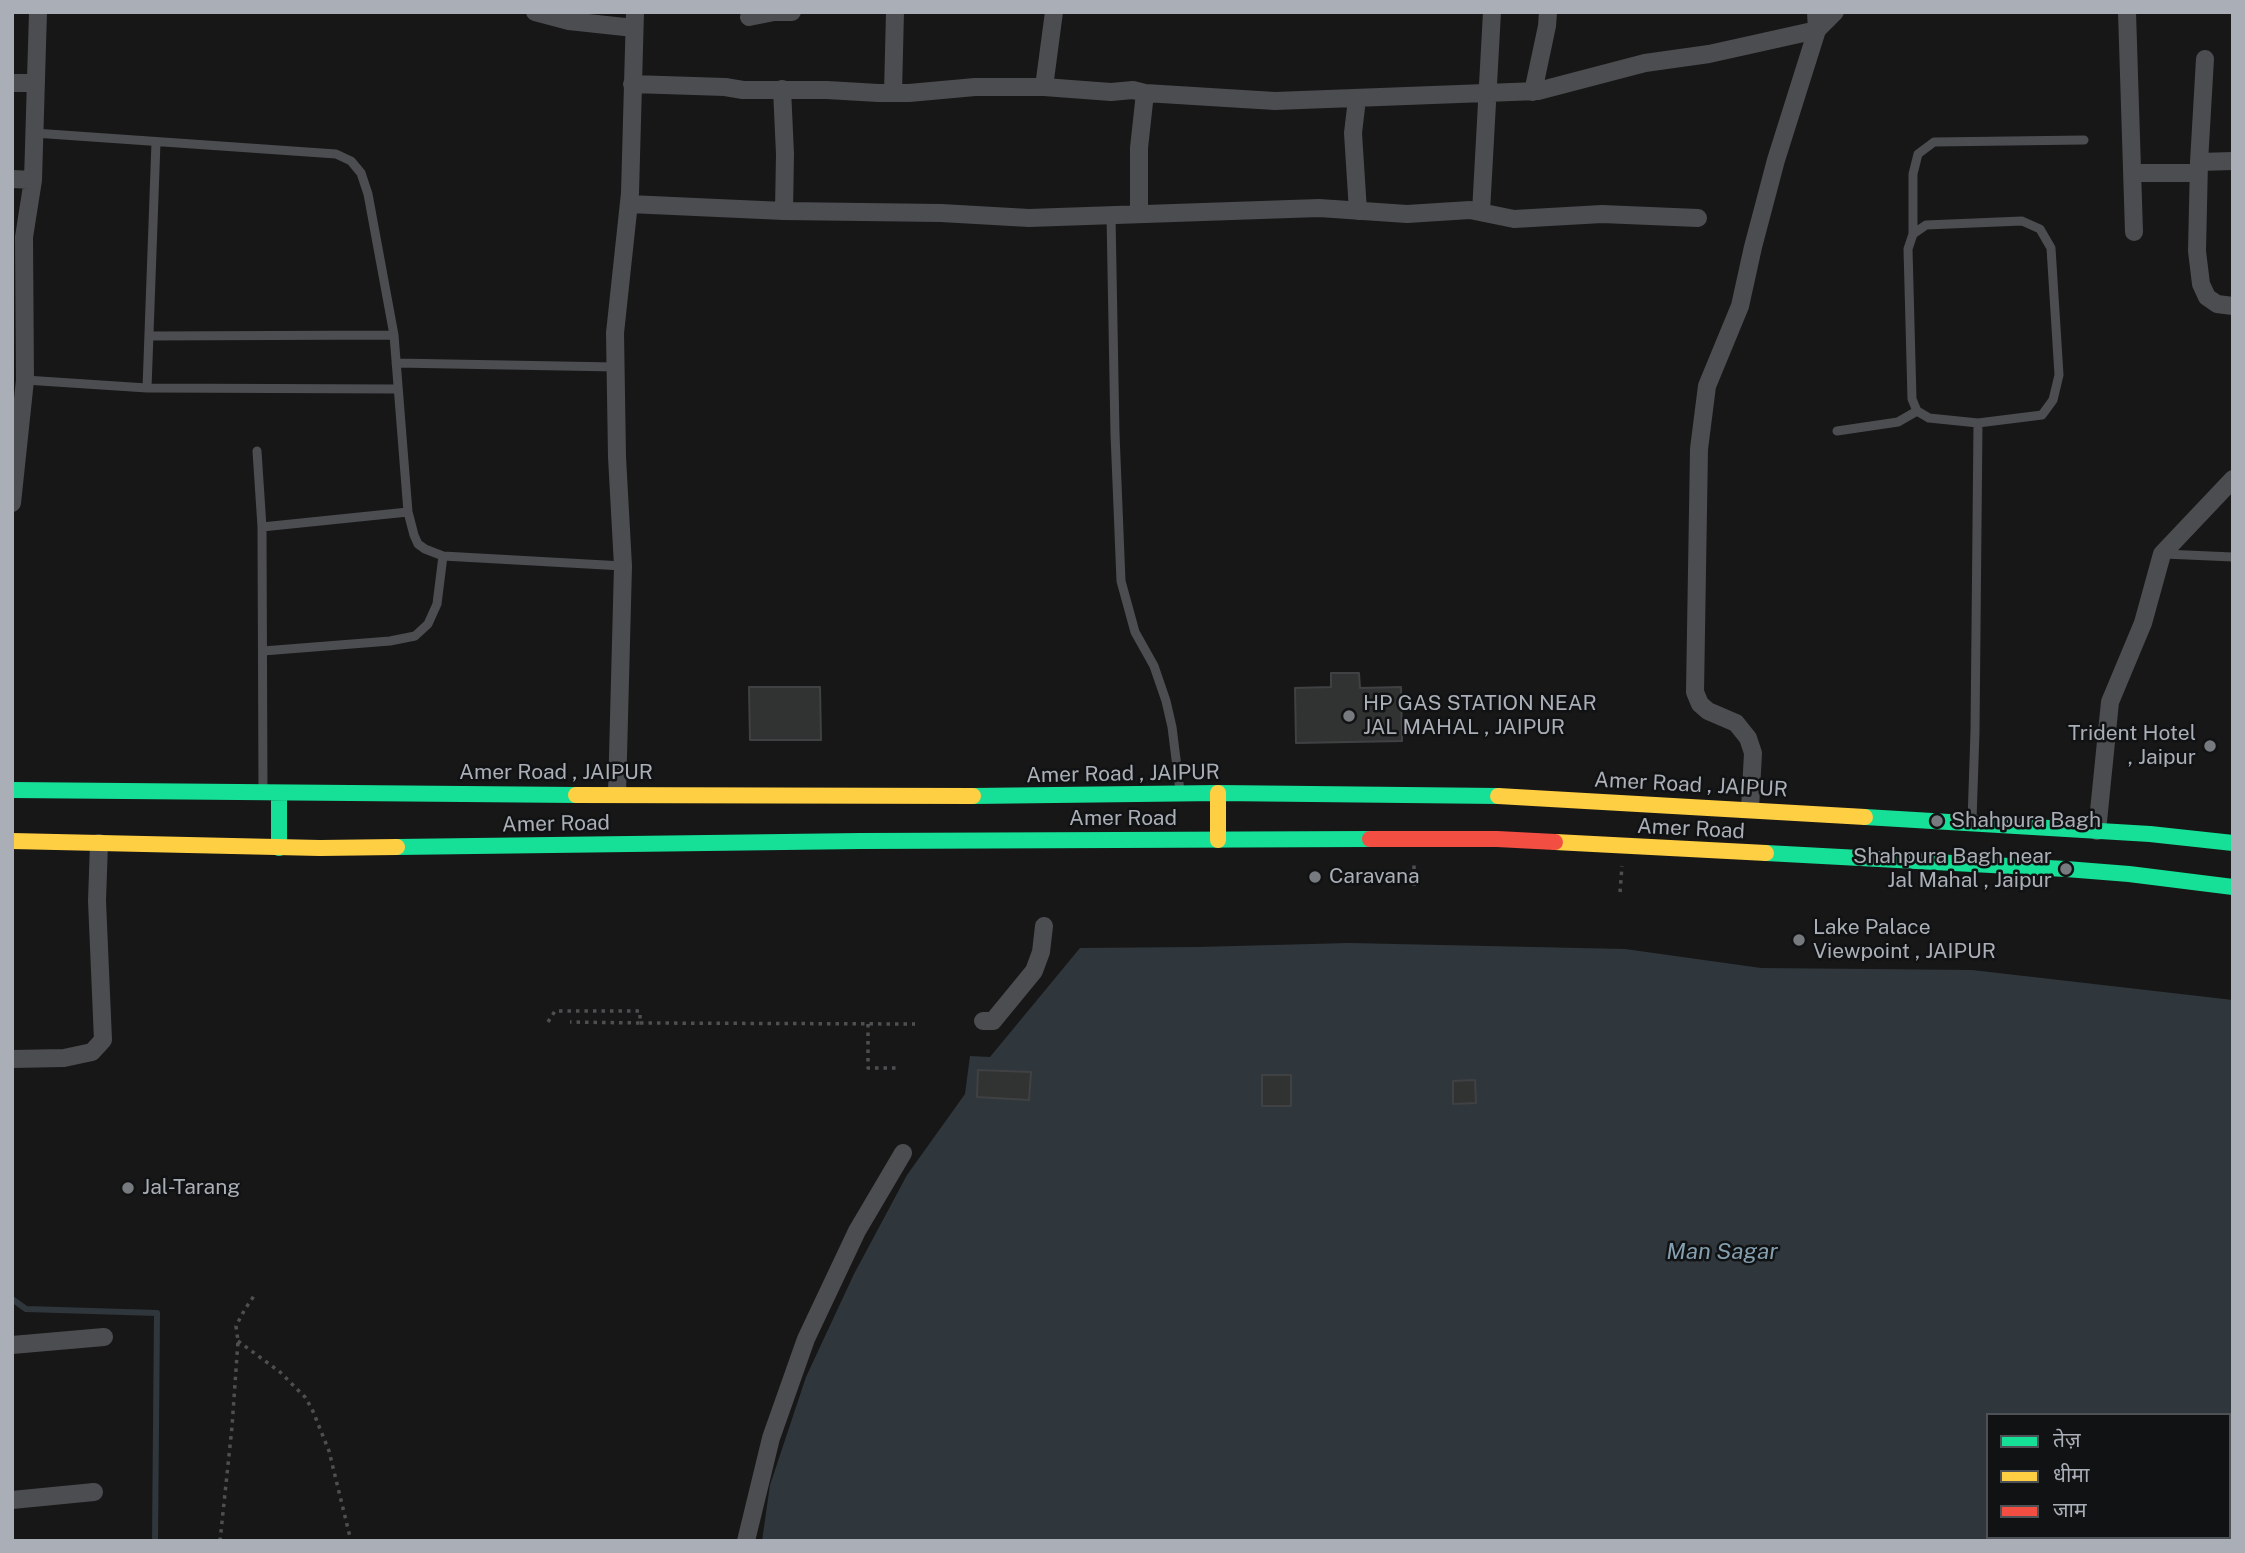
<!DOCTYPE html>
<meta charset="utf-8">
<style>
body{margin:0}
#map{position:relative;width:2245px;height:1553px;overflow:hidden;background:#171717;font-family:"Public Sans","Noto Sans Devanagari",sans-serif}
canvas{display:block}
.frame{position:absolute;inset:0;border:14px solid #aaafb7;pointer-events:none}
.legend{position:absolute;left:1986px;top:1413px;width:245px;height:126px;box-sizing:border-box;background:#111213;border:2px solid #4e5155;margin:0;padding:9px 12px;list-style:none;font-size:21px;color:#aaafb7}
.legend li{display:flex;align-items:center;gap:14px;height:35px}
.legend b{width:35px;border:2px solid #4e5155}
</style>
<div id="map">
<canvas width="2245" height="1553"></canvas>
<div class="frame"></div>
<ul class="legend">
<li><b style="height:9px;background:#16e098"></b>तेज़</li>
<li><b style="height:9px;background:#ffcf43"></b>धीमा</li>
<li><b style="height:9px;background:#f24e42"></b>जाम</li>
</ul>
</div>
<script>
const g = document.querySelector('canvas').getContext('2d');
g.lineJoin = 'round';
function paint(path, color) {
  g.fillStyle = color;
  g.fill(path, 'evenodd');
}
function poly(rows) {
  const path = new Path2D();
  for (const r of rows) {
    path.moveTo(r[0], r[1]);
    for (let i = 2; i < r.length; i += 2) path.lineTo(r[i], r[i + 1]);
  }
  return path;
}
function trace(path, color, width, dash) {
  g.strokeStyle = color;
  g.lineWidth = width;
  g.lineCap = dash ? 'butt' : 'round';
  g.setLineDash(dash || []);
  g.stroke(path);
}
function label(font, color, halo, rows, align = 'center') {
  g.font = font + ' "Public Sans",sans-serif';
  g.lineWidth = 5;
  g.setLineDash([]);
  g.textBaseline = 'middle';
  g.strokeStyle = halo;
  g.fillStyle = color;
  for (const [text, x, y, turn = 0] of rows) {
    g.save();
    g.translate(x, y);
    g.rotate((+turn || 0) * Math.PI / 180);
    g.textAlign = isNaN(turn) ? turn : align;
    if (halo) g.strokeText(text, 0, 0);
    g.fillText(text, 0, 0);
    g.restore();
  }
}
paint(poly([
 [1349,943,1625,949,1761,968,1972,970,2233,1000,2233,1541,762,1541,770,1485,806,1377,854,1274,907,1175,965,1094,970,1056,990,1057,1080,948,1198,947],
 [978,1070,1030,1072,1029,1099,977,1097],
 [1262,1075,1291,1075,1290,1106,1262,1106],
 [1453,1081,1475,1081,1475,1103,1453,1103],
 [1988,1415,2229,1415,2229,1537,1988,1537]
]), '#2f373c');
trace(poly([
 [12,1299,26,1309,157,1313,155,1541]
]), '#2f373c', 6);
const building = poly([
 [1331,673,1359,673,1360,688,1401,687,1402,741,1296,743,1295,688,1331,687,1331,673],
 [749,687,820,687,821,740,750,740,749,687],
 [978,1070,1031,1072,1029,1100,977,1097,978,1070],
 [1262,1075,1291,1075,1291,1106,1262,1106,1262,1075],
 [1475,1080,1476,1103,1453,1104,1453,1081,1475,1080]
]);
paint(building, '#313232');
trace(building, '#404143', 2);
trace(poly([
 [1414,886,1414,861],
 [1620,892,1622,866],
 [548,1022,555,1011,640,1011,640,1023,570,1022],
 [640,1023,915,1024],
 [868,1024,868,1068,899,1068],
 [238,1341,280,1372,305,1397,312,1409,329,1451,351,1541],
 [220,1541,232,1427,238,1341,236,1326,245,1309,256,1293]
]), '#4d4f51', 3.5, [3.5, 5]);
trace(poly([
 [34,133,336,154,351,161,361,173,368,194,394,335,408,512,262,527],
 [1111,215,1115,434,1121,581,1135,632,1154,666,1166,701,1172,727,1180,791],
 [2022,221,2040,229,2051,248,2059,375,2053,400,2042,415,1978,423,1929,418,1917,411,1912,399,1908,249,1913,234,1926,225,2022,221],
 [1913,234,1913,174,1918,154,1934,142,2084,140],
 [149,336,394,335],
 [396,363,616,367],
 [25,380,147,388,397,389],
 [147,388,156,142],
 [1837,431,1898,422,1917,411],
 [257,451,262,527,263,792],
 [408,512,414,535,418,544,425,549,443,556,623,566],
 [2164,554,2233,557],
 [263,651,390,641,415,636,428,624,437,604,443,556],
 [1972,820,1975,732,1978,423]
]), '#4c4d50', 9);
trace(poly([
 [535,12,569,21,634,28],
 [2127,12,2134,232],
 [749,17,774,12,792,12],
 [12,83,35,83],
 [632,84,725,87,743,90,827,90,878,93,909,93,975,87,1044,87,1111,92,1133,90,1145,93,1275,101,1538,91,1645,63,1709,54,1817,30,1835,12],
 [1044,87,1054,12],
 [782,89,785,154,784,211],
 [1533,92,1547,26,1548,12],
 [893,93,895,12],
 [1357,99,1353,133,1358,211],
 [2233,161,2199,162,2197,251,2201,284,2207,297,2217,304,2233,306],
 [2199,162,2205,59],
 [2132,173,2198,173],
 [12,179,33,180],
 [629,204,784,211,941,213,1029,218,1319,208,1407,214,1470,210,1514,219,1602,214,1698,218],
 [1481,212,1492,12],
 [1139,214,1139,148,1145,93],
 [12,503,25,380,24,237,33,180,38,12],
 [617,794,623,566,617,457,615,333,630,193,635,12],
 [1750,809,1753,753,1748,738,1736,723,1708,711,1700,704,1695,692,1699,449,1707,386,1740,306,1753,247,1776,160,1817,30,1816,12],
 [2097,831,2110,702,2143,623,2162,554,2233,479],
 [983,1021,993,1021,1034,971,1041,952,1044,926],
 [12,1059,64,1058,92,1052,103,1040,97,901,99,843],
 [12,1345,104,1337],
 [12,1500,94,1492],
 [746,1541,771,1438,806,1339,857,1231,903,1153]
]), '#4c4d50', 18);
trace(poly([
 [12,790,576,795],
 [279,793,279,848],
 [973,796,1218,793,1498,796],
 [1865,817,2150,834,2233,843],
 [397,847,861,841,1370,839],
 [1766,853,2066,869,2129,874,2233,887]
]), '#16e098', 16);
trace(poly([
 [1218,793,1218,840],
 [576,795,973,796],
 [1498,796,1865,817],
 [12,841,320,848,397,847],
 [1555,842,1766,853]
]), '#ffcf43', 16);
trace(poly([
 [1370,839,1497,839,1555,842]
]), '#f24e42', 16);
for (const [x, y, r, color] of [
 [1349,716,7,"#777a7f"],
 [2210,746,7,"#777a7f"],
 [1937,821,7,"#777a7f"],
 [2066,869,7,"#777a7f"],
 [1315,877,7,"#777a7f"],
 [1799,940,7,"#777a7f"],
 [128,1188,7,"#777a7f"]
]) {
  const dot = new Path2D();
  dot.arc(x, y, r, 0, 2 * Math.PI);
  g.fillStyle = color;
  g.fill(dot);
  trace(dot, '#111213', 2.5);
}
label('21px', '#aaafb7', '#111213', [
 ["HP GAS STATION NEAR",1363,704],
 ["JAL MAHAL , JAIPUR",1363,728],
 ["Trident Hotel",2196,734,"right"],
 [", Jaipur",2196,758,"right"],
 ["Shahpura Bagh",1951,821],
 ["Shahpura Bagh near",2052,857,"right"],
 ["Jal Mahal , Jaipur",2052,881,"right"],
 ["Caravana",1329,877],
 ["Lake Palace",1813,928],
 ["Viewpoint , JAIPUR",1813,952],
 ["Jal-Tarang",142,1188]
], 'left');
label('21px', '#aaafb7', '#111213', [
 ["Amer Road , JAIPUR",556,773],
 ["Amer Road , JAIPUR",1123,774,-1],
 ["Amer Road , JAIPUR",1691,785,3],
 ["Amer Road",1123,819],
 ["Amer Road",556,824,-1],
 ["Amer Road",1691,829,3]
]);
label('italic 23px', '#849faf', '#111213', [
 ["Man Sagar",1722,1252]
]);
</script>
